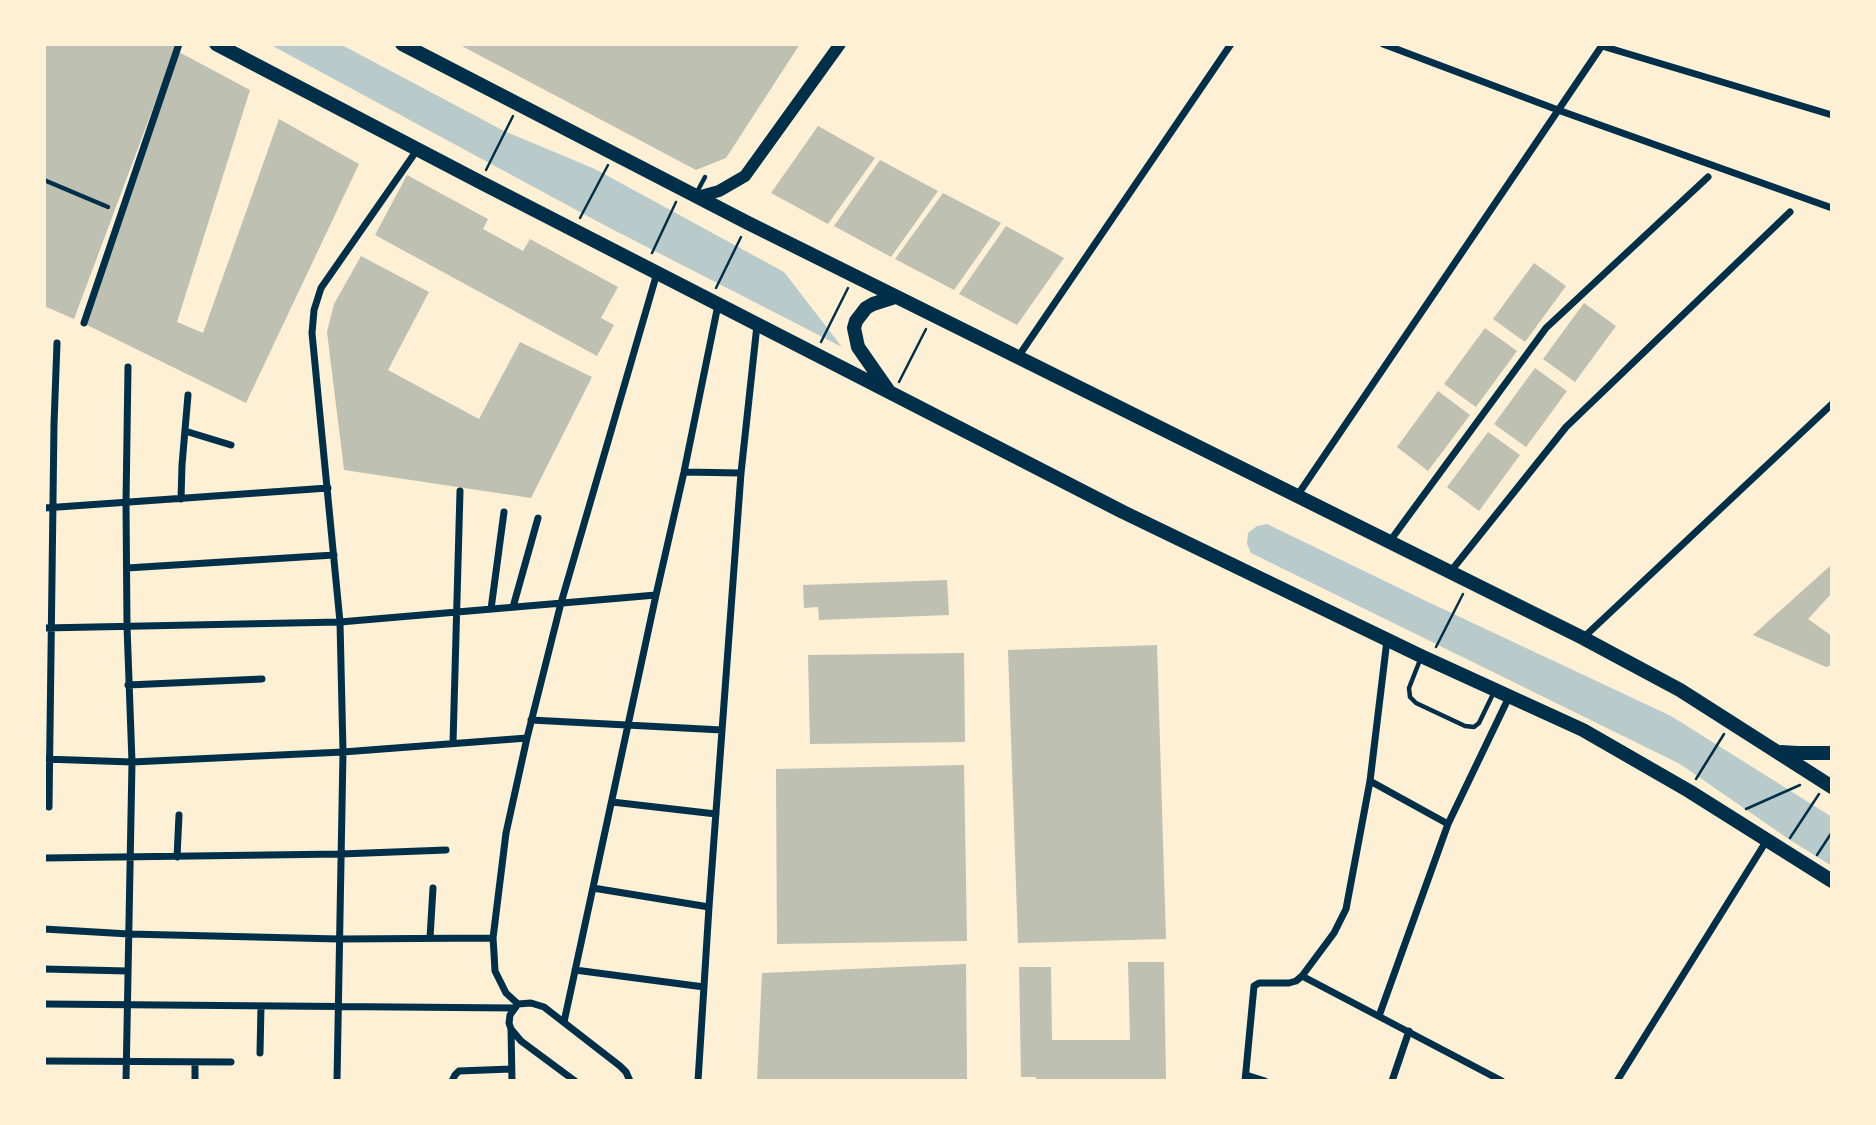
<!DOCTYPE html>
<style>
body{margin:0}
#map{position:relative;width:1876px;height:1125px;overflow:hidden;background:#fdf0d5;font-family:"Noto Sans",sans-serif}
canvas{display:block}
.frame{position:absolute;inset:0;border:46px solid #fdf0d5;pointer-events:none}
</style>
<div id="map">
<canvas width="1876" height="1125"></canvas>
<div class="frame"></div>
</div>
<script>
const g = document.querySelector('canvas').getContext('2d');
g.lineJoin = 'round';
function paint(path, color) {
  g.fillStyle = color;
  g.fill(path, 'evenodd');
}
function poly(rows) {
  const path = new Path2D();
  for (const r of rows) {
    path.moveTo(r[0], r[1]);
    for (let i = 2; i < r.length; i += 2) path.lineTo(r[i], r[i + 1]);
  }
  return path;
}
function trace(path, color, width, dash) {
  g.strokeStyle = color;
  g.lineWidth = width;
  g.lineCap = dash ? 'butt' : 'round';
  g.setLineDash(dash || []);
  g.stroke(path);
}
paint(poly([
 [269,44,340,44,504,131,595,169,784,272,842,347,606,226],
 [1267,524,1428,602,1671,716,1832,817,1832,866,1790,840,1680,764,1251,553,1247,544,1248,533,1257,526]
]), '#b9caca');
paint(poly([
 [44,44,177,44,74,319,44,306],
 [458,44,800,44,726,158,696,170],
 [179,52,250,90,177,322,203,333,279,119,359,164,246,403,87,325],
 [818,126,875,158,828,224,771,193],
 [880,160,938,191,891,257,834,226],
 [407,175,488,219,483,229,523,251,530,239,618,287,601,318,614,325,597,356,375,235],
 [943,193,1001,223,954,290,895,259],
 [1006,226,1064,258,1017,325,959,294],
 [361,256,429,292,388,370,479,419,520,342,592,377,531,498,344,470,327,332,334,304],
 [1534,263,1566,286,1525,342,1493,319],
 [1584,303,1616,326,1575,382,1543,359],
 [1485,328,1517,351,1476,407,1444,384],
 [1535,368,1567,391,1526,447,1494,424],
 [1438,391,1470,415,1428,471,1397,447],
 [1488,432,1520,455,1479,511,1447,487],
 [1830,566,1832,568,1832,593,1808,619,1832,636,1832,665,1826,667,1753,635],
 [947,580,949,615,819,620,818,607,804,608,803,585],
 [1157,645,1166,939,1018,943,1008,650],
 [964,653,965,742,810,744,808,655],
 [964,765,967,941,777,944,776,769],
 [1128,962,1164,962,1166,1081,1036,1081,1036,1077,1021,1077,1019,967,1051,967,1052,1040,1130,1040],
 [966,964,967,1081,757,1081,762,973]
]), '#bec0b2');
trace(poly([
 [486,170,513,116],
 [580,218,608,165],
 [652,253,676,202],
 [716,288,741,237],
 [821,342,848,288],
 [899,382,926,329],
 [1436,647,1463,594],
 [1696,779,1724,734],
 [1746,809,1800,785],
 [1790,838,1819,794],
 [1817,855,1832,832]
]), '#003049', 2.5);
trace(poly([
 [44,180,108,207],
 [697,192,705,177],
 [1420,660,1409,688,1410,697,1416,703,1465,726,1474,727,1479,723,1494,692]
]), '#003049', 4.5);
trace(poly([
 [1383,44,1558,110,1832,208],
 [1602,46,1832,115],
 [84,323,179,44],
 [1018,357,1231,44],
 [185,431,231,445],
 [684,472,741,473],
 [1297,496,1603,44],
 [181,499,182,465,188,395],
 [44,508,328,488],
 [1390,541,1546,328,1708,177],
 [127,568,334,555],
 [1451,571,1566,427,1790,212],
 [513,607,538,518],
 [491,609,504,512],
 [44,628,340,622,656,595],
 [1583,638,1832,404],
 [128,685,262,679],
 [531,720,722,730],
 [453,743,460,491],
 [44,759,132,762,343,752,527,738],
 [1370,781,1448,824],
 [612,802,716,814],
 [49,807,54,424,57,343],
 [177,857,179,815],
 [44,858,341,854,446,850],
 [593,888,709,907],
 [44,929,129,934,339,939,493,938],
 [430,938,433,888],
 [44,969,128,971],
 [575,970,704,987],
 [1302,976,1502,1081],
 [44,1004,514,1008],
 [518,1004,506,993,495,971,494,953,493,938,506,833,527,738,561,603,657,273],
 [1379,1016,1448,824,1509,697],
 [564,1022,656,595,684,472,718,305],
 [511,1029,512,1081],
 [260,1053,261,1006],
 [44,1061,231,1062],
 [195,1062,195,1081],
 [1246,1075,1265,1081],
 [126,1081,132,762,127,626,126,503,128,367],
 [337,1081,343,752,340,622,312,333,314,310,321,288,417,150],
 [452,1081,455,1075,459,1071,511,1069],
 [575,1081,521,1041,511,1029,509,1023,510,1015,518,1004,531,1003,544,1007,620,1066,626,1072,630,1081],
 [698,1081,709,907,741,473,757,325],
 [1245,1081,1254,986,1259,983,1289,983,1296,981,1302,976,1334,933,1346,909,1370,781,1387,640],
 [1392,1081,1409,1031],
 [1617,1081,1767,840]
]), '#003049', 7);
trace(poly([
 [697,197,719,191,745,176,840,44]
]), '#003049', 12);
trace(poly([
 [216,44,480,182,1123,512,1421,656,1583,730,1689,791,1832,881],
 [402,44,748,223,1583,638,1680,690,1832,787],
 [888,390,858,347,854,328,856,321,866,308,873,304,895,297],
 [1781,752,1797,753,1832,753]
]), '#003049', 14);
</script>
